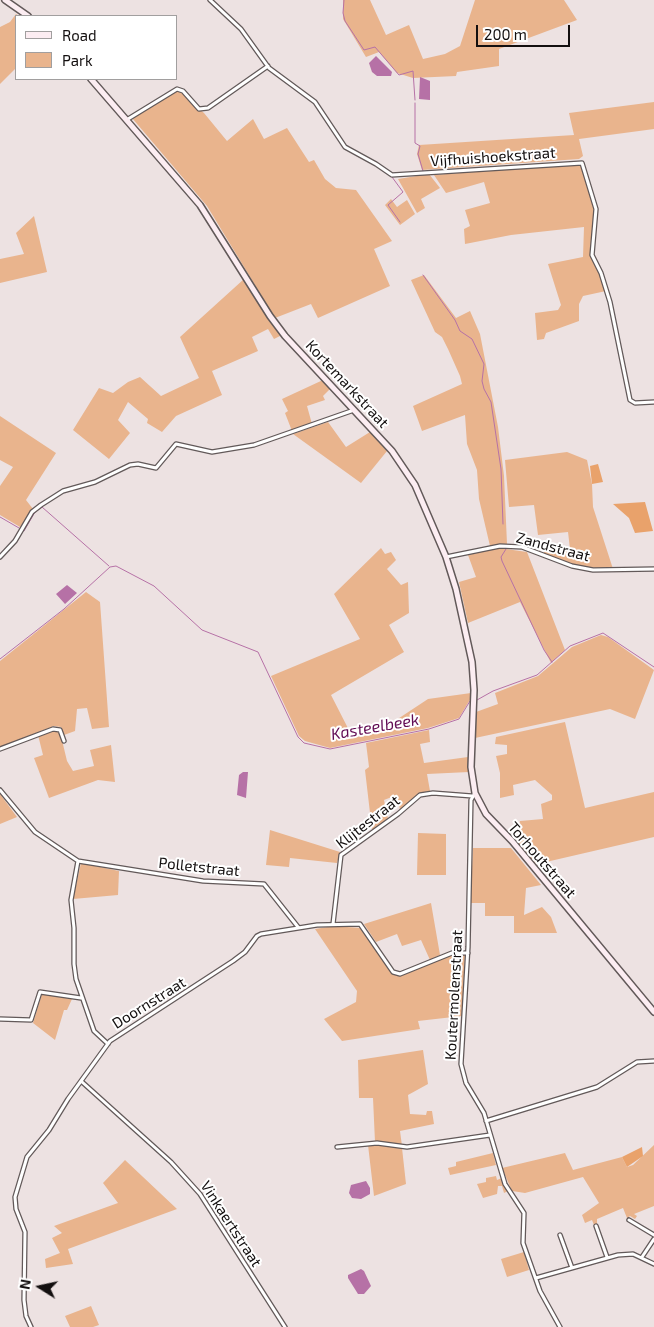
<!DOCTYPE html>
<style>
body{margin:0}
#map{position:relative;width:654px;height:1327px;overflow:hidden;background:#ede2e2;font-family:"Exo 2",sans-serif}
canvas{display:block}
.legend{position:absolute;left:15px;top:15px;width:162px;height:65px;box-sizing:border-box;background:#fff;border:1px solid #a19f9f;margin:0;padding:6px 9px;list-style:none;font-size:15px;color:#130f0f}
.legend li{display:flex;align-items:center;gap:10px;height:25px}
.legend b{width:25px;border:1px solid #a19f9f}
.north{position:absolute;left:15px;top:1262px;width:50px;height:50px;-webkit-text-stroke:4px #fff;paint-order:stroke;rotate:280deg;font-size:14px;font-weight:700;line-height:20px;text-align:center;color:#130f0f}
.north::after{content:'';display:block;margin:auto;width:18px;height:22px;background:#130f0f;clip-path:polygon(50% 0,100% 100%,50% 72%,0 100%)}
.scale{position:absolute;left:476px;top:25px;width:94px;height:22px;box-sizing:border-box;border:2px solid #130f0f;border-top:0;padding-left:6px;font-size:15px;line-height:18px;white-space:nowrap;color:#130f0f;-webkit-text-stroke:4px #fff;paint-order:stroke}
</style>
<div id="map">
<canvas width="654" height="1327"></canvas>
<ul class="legend">
<li><b style="height:6px;background:#fcedf2"></b>Road</li>
<li><b style="height:14px;background:#e9b48d"></b>Park</li>
</ul>
<div class="north">N</div>
<div class="scale">200 m</div>
</div>
<script>
const g = document.querySelector('canvas').getContext('2d');
g.lineJoin = 'round';
function paint(path, color) {
  g.fillStyle = color;
  g.fill(path, 'evenodd');
}
function poly(rows) {
  const path = new Path2D();
  for (const r of rows) {
    path.moveTo(r[0], r[1]);
    for (let i = 2; i < r.length; i += 2) path.lineTo(r[i], r[i + 1]);
  }
  return path;
}
function trace(path, color, width, dash) {
  g.strokeStyle = color;
  g.lineWidth = width;
  g.lineCap = dash ? 'butt' : 'round';
  g.setLineDash(dash || []);
  g.stroke(path);
}
function label(font, color, halo, rows, align = 'center') {
  g.font = font + ' "Exo 2",sans-serif';
  g.lineWidth = 4;
  g.setLineDash([]);
  g.textBaseline = 'middle';
  g.strokeStyle = halo;
  g.fillStyle = color;
  for (const [text, x, y, turn = 0] of rows) {
    g.save();
    g.translate(x, y);
    g.rotate((+turn || 0) * Math.PI / 180);
    g.textAlign = isNaN(turn) ? turn : align;
    if (halo) g.strokeText(text, 0, 0);
    g.fillText(text, 0, 0);
    g.restore();
  }
}
paint(poly([
 [343,0,370,0,386,35,409,25,423,59,445,54,460,46,475,0,564,0,577,20,499,49,499,66,457,72,456,76,413,78,397,73,379,52,366,57,343,19],
 [16,14,19,16,16,16,16,68,0,84,0,27,10,22],
 [176,91,182,93,204,113,227,141,253,119,264,139,287,128,309,162,314,160,325,179,336,188,356,190,392,241,374,249,390,286,318,318,311,304,275,318,207,206,132,118],
 [654,102,654,129,579,139,583,156,579,159,422,170,417,154,419,145,574,135,569,113],
 [579,163,582,165,596,210,591,253,598,267,606,291,583,296,579,304,579,321,546,333,544,339,537,340,535,313,558,310,561,305,548,264,583,257,584,227,511,235,465,244,464,229,470,226,465,210,490,203,484,182,446,193,434,175],
 [429,174,440,188,421,199,425,208,417,213,398,179],
 [391,199,397,207,407,200,415,214,400,225,385,205],
 [34,216,47,272,0,283,0,259,24,254,16,233],
 [424,275,456,318,470,311,480,334,498,427,504,476,507,544,490,546,479,499,477,470,467,444,465,415,422,431,413,406,462,384,460,376,448,349,442,337,435,332,411,280],
 [244,279,282,335,274,339,268,329,252,337,258,351,212,371,222,395,176,416,162,432,147,423,148,419,128,402,118,420,130,433,109,459,73,430,99,388,113,393,128,382,140,377,161,396,199,378,180,337],
 [323,380,331,388,323,396,325,400,307,406,312,424,292,431,285,413,288,411,282,399],
 [0,416,56,453,26,500,33,509,20,527,0,515,0,486,13,467,0,460],
 [328,422,346,447,370,432,387,451,361,483,293,434],
 [567,452,587,460,592,484,593,507,613,569,579,567,544,555,544,552,570,549,568,532,538,535,534,505,509,507,505,460],
 [381,548,385,554,391,552,396,560,387,569,401,585,408,582,409,613,389,625,404,652,331,695,353,738,378,732,428,699,471,693,471,698,459,718,428,728,330,748,305,741,299,736,271,676,360,639,334,594],
 [499,548,527,552,565,650,551,663,520,602,468,623,459,582,476,577,468,555],
 [86,592,100,602,109,727,92,729,87,708,77,709,75,731,64,735,61,727,54,726,0,747,0,661],
 [601,635,608,637,654,670,635,719,610,709,475,738,476,712,498,704,495,693,538,676,572,647],
 [565,722,585,808,654,792,654,837,533,865,515,843,520,821,543,819,541,804,552,800,552,795,535,780,513,785,514,795,500,798,500,773,496,756,507,754,507,745,495,744,496,737],
 [429,730,430,742,420,744,424,763,468,757,469,772,427,774,430,791,420,793,400,810,397,795,384,800,388,819,372,830,365,770,369,767,366,743],
 [56,731,60,732,67,761,73,771,94,766,90,750,111,745,115,782,98,780,49,798,34,758,43,755,38,735],
 [0,794,17,817,0,824],
 [270,830,340,852,337,863,290,858,289,867,266,865],
 [418,833,446,834,446,875,417,875],
 [473,848,511,848,541,885,526,888,524,915,542,907,551,917,557,933,514,933,514,916,485,916,485,903,470,903],
 [81,863,119,871,118,895,73,899],
 [431,903,440,955,430,960,421,940,402,946,397,934,376,942,364,924],
 [334,926,361,928,392,973,399,976,452,955,465,955,462,1016,418,1021,420,1029,342,1041,324,1019,356,1002,357,991,315,929],
 [42,994,72,999,67,1010,64,1010,55,1040,33,1023],
 [423,1050,428,1084,408,1095,410,1114,426,1115,427,1111,432,1111,434,1124,400,1131,402,1146,375,1142,373,1098,359,1098,358,1060],
 [381,1144,402,1148,406,1184,374,1196,368,1145],
 [654,1145,654,1206,634,1214,637,1216,635,1219,630,1216,627,1218,623,1208,597,1219,597,1225,594,1225,592,1220,585,1223,582,1215,599,1203,583,1177,525,1193,512,1191,502,1168,565,1153,573,1170,622,1157,627,1167,633,1165],
 [493,1153,496,1165,450,1175,448,1168,456,1166,456,1162],
 [125,1160,177,1209,68,1249,73,1264,46,1268,45,1259,60,1253,52,1238,62,1233,54,1226,118,1203,103,1183],
 [496,1176,497,1180,502,1178,508,1191,504,1193,502,1186,498,1186,497,1194,483,1198,477,1184,486,1182,486,1178],
 [524,1252,529,1270,507,1277,501,1259],
 [91,1306,99,1325,93,1327,70,1327,65,1316]
]), '#e9b48d');
paint(poly([
 [598,464,603,482,592,484,590,466],
 [645,502,653,531,635,533,629,518,613,504],
 [642,1147,643,1156,627,1167,622,1157]
]), '#e9a26b');
paint(poly([
 [376,56,392,72,391,76,377,76,372,72,369,63],
 [420,77,430,81,430,100,419,99],
 [67,585,77,593,65,604,56,594],
 [243,772,248,772,246,798,237,795,239,775],
 [366,1181,370,1188,370,1194,361,1199,352,1198,349,1193,351,1185],
 [361,1269,364,1271,371,1286,364,1294,358,1294,348,1278,348,1275]
]), '#b671a6');
trace(poly([
 [344,0,343,13,345,21,364,50,375,47,399,75,413,71,415,100],
 [415,103,415,143,420,146,418,154,423,171],
 [392,177,403,192,388,205,400,222],
 [423,275,455,320,460,331,472,339,484,364,482,381,484,389,491,402,501,469,503,524],
 [0,517,19,528],
 [24,531,35,512,42,507,109,566],
 [506,549,501,557,502,561,544,650,552,662],
 [0,659,64,609,110,567,116,566,154,586,202,630,258,652,298,737,304,743,330,749,429,729,459,719,470,701],
 [477,700,493,691,537,675,570,646,603,633,654,667]
]), '#b671a6', 1);
const street = poly([
 [210,0,241,29,269,68,315,102,345,147,376,164,392,175,582,163,596,209,592,255,601,273,610,302,630,400,635,403,654,402],
 [128,119,177,89,183,91,199,109,208,108,268,66],
 [0,557,15,541,32,512,41,505,63,491,95,482,130,465,138,464,156,468,176,444,212,452,254,445,354,410],
 [446,557,500,546,522,547,572,566,593,570,654,569],
 [0,749,53,729,60,730,64,741],
 [0,790,35,832,78,861,71,900,74,928,74,964,76,979,94,1031,108,1044],
 [475,793,471,800,468,947,461,1064,466,1083,484,1113,505,1184,524,1213,523,1243,540,1291,560,1327],
 [78,861,203,881,264,884,298,927],
 [333,924,341,855,398,814,420,795,433,793,472,796],
 [0,1019,31,1020,40,992,81,998],
 [81,1081,171,1162,200,1194,285,1327],
 [486,1121,597,1087,637,1062,654,1061],
 [337,1147,377,1143,407,1147,490,1135],
 [629,1220,654,1235],
 [596,1226,607,1257],
 [560,1235,572,1268],
 [642,1257,654,1239],
 [536,1278,618,1255,633,1254,654,1264],
 [31,1327,26,1316,24,1300,25,1232,16,1209,15,1197,27,1157,49,1130,68,1099,110,1041,233,961,245,952,257,936,261,934,317,925,360,924,393,972,400,974,452,953,468,953]
]);
const secondary = poly([
 [5,0,28,16],
 [91,79,200,205,270,316,285,336,392,451,415,485,446,557,456,589,472,662,474,690,471,767,475,793,486,814,512,841,654,1012]
]);
trace(street, '#625959', 5.5);
trace(secondary, '#625959', 8);
trace(street, '#fff', 3);
trace(secondary, '#fcedf2', 5);
label('15px', '#130f0f', '#fff', [
 ["Vijfhuishoekstraat",493,157,-4],
 ["Kortemarkstraat",347,384,47],
 ["Zandstraat",553,547,15],
 ["Klijtestraat",368,822,-38],
 ["Torhoutstraat",542,860,49],
 ["Polletstraat",199,867,6],
 ["Koutermolenstraat",454,995,-87],
 ["Doornstraat",149,1003,-32],
 ["Vinkaertstraat",231,1224,57]
]);
label('italic 16px', '#610b53', '#fff', [
 ["Kasteelbeek",375,727,-10]
]);
</script>
